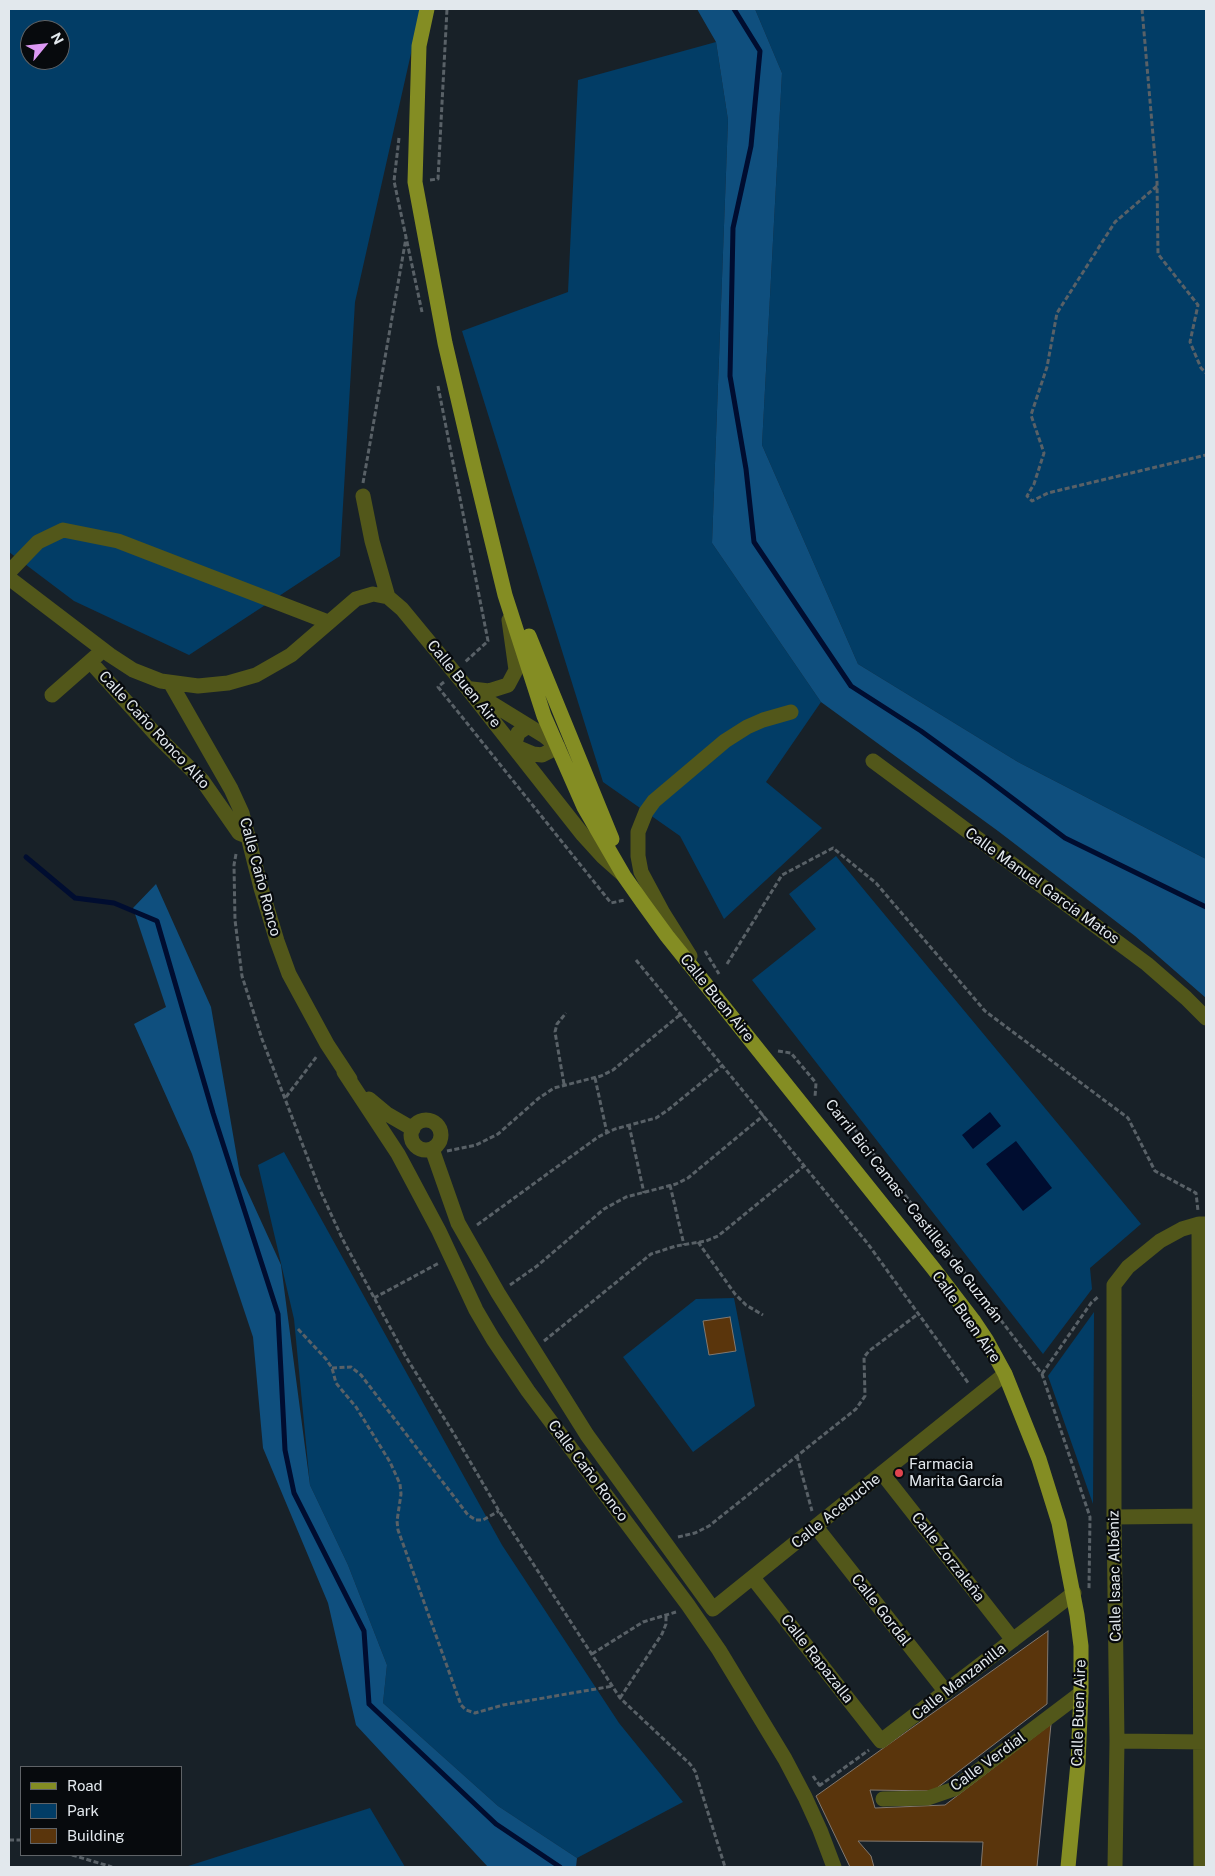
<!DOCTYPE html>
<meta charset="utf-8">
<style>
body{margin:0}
#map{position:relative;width:1215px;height:1876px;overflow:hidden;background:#182128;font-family:"Public Sans",sans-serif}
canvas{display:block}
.frame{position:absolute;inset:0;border:10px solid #e2e8ed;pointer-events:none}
.legend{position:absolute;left:20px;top:1766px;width:162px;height:90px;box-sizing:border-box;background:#070a0d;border:1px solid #5f6367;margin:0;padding:6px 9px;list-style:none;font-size:15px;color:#e2e8ed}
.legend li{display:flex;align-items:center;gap:10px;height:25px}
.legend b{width:25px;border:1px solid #5f6367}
.north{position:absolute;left:20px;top:20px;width:50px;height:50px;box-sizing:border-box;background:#070a0d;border:1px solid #5f6367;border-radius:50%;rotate:62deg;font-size:14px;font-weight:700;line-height:20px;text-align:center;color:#e2e8ed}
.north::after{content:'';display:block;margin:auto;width:18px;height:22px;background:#dc99f4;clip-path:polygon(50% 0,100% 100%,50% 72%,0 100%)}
</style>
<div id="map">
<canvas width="1215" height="1876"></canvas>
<div class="frame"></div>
<ul class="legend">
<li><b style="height:6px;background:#848d23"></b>Road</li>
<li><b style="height:14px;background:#023d66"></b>Park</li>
<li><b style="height:14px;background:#5a350c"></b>Building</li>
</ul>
<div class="north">N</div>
</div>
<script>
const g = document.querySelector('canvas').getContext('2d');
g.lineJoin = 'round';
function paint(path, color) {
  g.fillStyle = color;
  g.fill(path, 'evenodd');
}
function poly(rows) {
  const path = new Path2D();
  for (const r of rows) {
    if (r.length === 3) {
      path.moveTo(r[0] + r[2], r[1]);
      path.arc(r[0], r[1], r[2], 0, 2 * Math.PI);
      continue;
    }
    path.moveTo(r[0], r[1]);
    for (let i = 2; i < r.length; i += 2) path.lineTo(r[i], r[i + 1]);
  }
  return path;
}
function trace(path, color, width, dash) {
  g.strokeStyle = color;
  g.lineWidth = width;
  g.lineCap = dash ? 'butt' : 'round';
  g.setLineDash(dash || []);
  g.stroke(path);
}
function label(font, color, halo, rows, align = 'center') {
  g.font = font + ' "Public Sans",sans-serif';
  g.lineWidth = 4.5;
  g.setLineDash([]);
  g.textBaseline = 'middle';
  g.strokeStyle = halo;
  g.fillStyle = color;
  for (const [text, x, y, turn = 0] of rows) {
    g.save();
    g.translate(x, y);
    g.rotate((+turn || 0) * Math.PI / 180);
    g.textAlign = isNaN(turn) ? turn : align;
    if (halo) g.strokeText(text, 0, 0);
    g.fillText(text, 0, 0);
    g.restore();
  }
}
paint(poly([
 [9,9,421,9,355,302,340,556,189,655,74,601,9,552],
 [30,30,60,30,60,60,30,60],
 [755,9,1206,9,1206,859,1018,762,858,664,762,445,782,73],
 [716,42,728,120,712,543,821,702,766,782,822,828,724,919,680,836,603,782,462,331,568,292,578,80],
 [836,856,1141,1224,1090,1268,1092,1289,1043,1354,752,980,816,929,789,894],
 [284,1152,502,1545,619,1723,683,1802,577,1858,498,1806,383,1703,387,1665,348,1565,310,1485,294,1319,258,1165],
 [734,1298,755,1406,693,1452,623,1357,696,1299],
 [1094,1312,1093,1504,1048,1376],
 [370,1808,405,1867,185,1867]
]), '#023d66');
paint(poly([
 [697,9,755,9,782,73,762,445,858,664,1018,762,1206,859,1206,998,1135,936,998,831,821,702,712,543,728,120,716,42],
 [156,884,211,1007,240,1175,281,1265,310,1485,348,1565,387,1665,383,1703,498,1806,577,1858,576,1867,488,1867,356,1725,328,1603,263,1448,253,1337,192,1154,134,1024,166,1007,133,908]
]), '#0f4f7e');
paint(poly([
 [990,1112,1001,1126,973,1149,962,1135],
 [1016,1141,1052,1188,1023,1211,986,1164]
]), '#000d30');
trace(poly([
 [734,9,760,51,751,146,733,228,730,376,746,469,754,542,851,686,921,731,987,779,1065,838,1206,907],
 [26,857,75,898,114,903,157,921,213,1113,278,1314,285,1450,294,1493,364,1631,369,1704,496,1824,560,1867]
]), '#000d30', 5);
const building = poly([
 [730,1317,736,1351,709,1355,703,1321,730,1317],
 [1048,1631,1047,1704,933,1791,870,1790,875,1808,945,1805,1051,1724,1037,1867,981,1867,983,1842,858,1841,871,1856,874,1867,850,1867,816,1796,1048,1631]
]);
paint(building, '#5a350c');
trace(building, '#82786f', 1);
trace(poly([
 [1142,9,1157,181,1158,254,1198,305,1190,342,1201,368,1206,373],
 [399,138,394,181,422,312],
 [430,180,438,179,447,9],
 [1157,186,1115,222,1057,313,1047,367,1031,415,1044,453,1034,484,1027,496,1032,501,1048,493,1206,455],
 [438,386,488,641,465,662],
 [363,483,406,238],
 [444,682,438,687,611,903,625,900],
 [236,854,234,865,235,920,242,976,262,1039,320,1190,342,1238,406,1357,454,1434,499,1511,620,1698,690,1764,695,1771,725,1867],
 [705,951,719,974],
 [636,960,868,1244,969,1384],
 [727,964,782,875,833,848,876,883,985,1011,1128,1118,1155,1171,1196,1193,1198,1211],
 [778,1051,791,1053,816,1083,815,1097],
 [595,1078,607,1133],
 [564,1084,555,1032,557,1024,566,1013],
 [286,1097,317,1056],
 [832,1100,843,1114],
 [835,1121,843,1114,1042,1374,1090,1517,1089,1589],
 [629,1125,644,1193],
 [447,1151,476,1145,498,1134,539,1098,554,1088,601,1076,613,1070,681,1014],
 [670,1185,684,1245],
 [477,1225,598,1137,615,1129,656,1118,668,1110,723,1065],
 [698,1242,735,1294,746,1305,763,1315],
 [510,1285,537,1266,604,1209,626,1197,676,1184,688,1178,764,1115],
 [374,1298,439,1263],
 [298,1329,326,1359,332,1368,336,1383,356,1407,390,1462,400,1484,401,1494,397,1521,398,1530,461,1705,466,1710,475,1713,503,1705,613,1686],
 [544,1341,651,1254,676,1246,706,1241,718,1236,805,1165],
 [332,1368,351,1367,361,1375,468,1515,476,1520,483,1520,499,1511],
 [1042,1374,1091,1303,1099,1296],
 [797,1456,812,1511],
 [678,1537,695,1533,709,1526,856,1409,865,1396,864,1357,869,1351,918,1314],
 [592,1654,643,1622,676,1612],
 [620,1698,662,1634,666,1624,666,1615],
 [813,1776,820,1786],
 [819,1786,869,1750],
 [9,1840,21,1840],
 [72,1855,112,1867]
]), '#596167', 3, [5, 2.5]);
trace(poly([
 [363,496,372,541,388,597],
 [9,572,38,542,63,530,118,541,328,622],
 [9,578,110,655,133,670,161,681,198,686,228,683,256,675,291,655,356,599,373,594,388,597,402,609,468,689,583,835,603,857,621,873],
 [96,668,158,737,202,780,239,833,249,837],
 [171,684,231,789,242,813,261,888,277,941,289,974,327,1044,350,1079],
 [472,689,489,691,508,685,516,670,509,620],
 [52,695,102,651],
 [478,695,543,735,558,747,542,755,533,754,514,746,518,733,528,726],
 [873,761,1147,964,1186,998,1206,1018],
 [690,956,663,913,641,872,638,856,638,832,646,812,654,801,725,741,747,727,763,720,791,712],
 [344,1072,398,1154,439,1231,476,1310,493,1339,528,1391,688,1605,719,1650,785,1759,805,1797,820,1830,834,1867],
 [369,1099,387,1114,413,1129],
 [426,1135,15],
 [432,1149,458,1223,498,1293,587,1435,713,1609,1005,1374],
 [1199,1224,1201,1867],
 [882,1473,1013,1640],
 [1114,1517,1206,1516],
 [816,1527,946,1692],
 [753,1578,881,1741,1074,1593],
 [1117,1741,1206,1742],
 [883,1799,928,1798,954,1789,1081,1693],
 [1115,1867,1117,1741,1114,1517,1114,1285,1128,1267,1160,1241,1182,1229,1199,1224,1206,1224]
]), '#52571a', 15);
trace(poly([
 [427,9,419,46,415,182,445,343,473,463,505,595,544,716,584,807,624,876,643,903,667,936,933,1268,973,1320,987,1341,1005,1374,1039,1459,1059,1523,1077,1615,1081,1646,1081,1693,1078,1763,1068,1867],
 [529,636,612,839]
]), '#848d23', 15);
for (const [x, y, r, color] of [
 [899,1473,5,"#e0444e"]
]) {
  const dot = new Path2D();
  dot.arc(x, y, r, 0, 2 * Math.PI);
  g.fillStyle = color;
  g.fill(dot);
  trace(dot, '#070a0d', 2);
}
label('15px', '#e2e8ed', '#070a0d', [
 ["Calle Buen Aire",464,684,51],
 ["Calle Caño Ronco Alto",154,730,47],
 ["Calle Caño Ronco",260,877,75],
 ["Calle Manuel García Matos",1042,886,36],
 ["Calle Buen Aire",717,998,51],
 ["Carril Bici Camas - Castilleja de Guzmán",914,1211,52],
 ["Calle Buen Aire",966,1317,55],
 ["Calle Caño Ronco",588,1471,53],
 ["Calle Acebuche",836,1511,-39],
 ["Calle Zorzaleña",948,1557,52],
 ["Calle Isaac Albéniz",1115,1576,-91],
 ["Calle Gordal",881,1610,52],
 ["Calle Rapazalla",817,1659,52],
 ["Calle Manzanilla",959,1682,-38],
 ["Calle Buen Aire",1079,1713,-88],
 ["Calle Verdial",988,1762,-36]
]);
label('15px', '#e2e8ed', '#070a0d', [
 ["Farmacia",909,1464],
 ["Marita García",909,1481]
], 'left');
</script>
